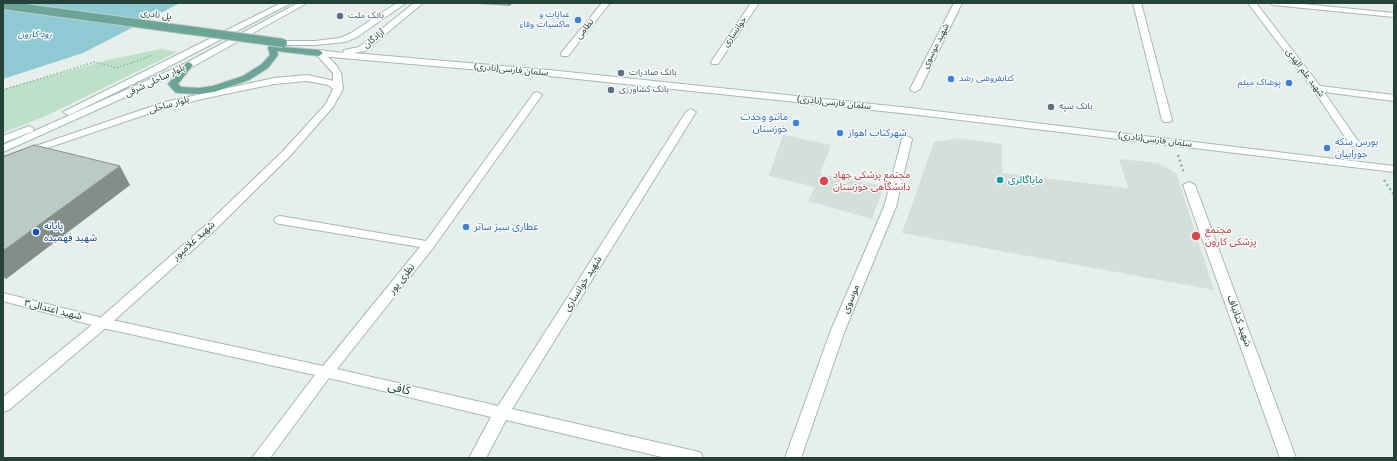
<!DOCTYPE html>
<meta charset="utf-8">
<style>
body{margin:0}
#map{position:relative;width:1397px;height:461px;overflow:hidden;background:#e6efeb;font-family:"Varela Round",sans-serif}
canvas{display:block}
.frame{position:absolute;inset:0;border:4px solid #24423a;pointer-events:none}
</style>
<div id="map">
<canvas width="1397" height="461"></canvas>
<div class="frame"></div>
</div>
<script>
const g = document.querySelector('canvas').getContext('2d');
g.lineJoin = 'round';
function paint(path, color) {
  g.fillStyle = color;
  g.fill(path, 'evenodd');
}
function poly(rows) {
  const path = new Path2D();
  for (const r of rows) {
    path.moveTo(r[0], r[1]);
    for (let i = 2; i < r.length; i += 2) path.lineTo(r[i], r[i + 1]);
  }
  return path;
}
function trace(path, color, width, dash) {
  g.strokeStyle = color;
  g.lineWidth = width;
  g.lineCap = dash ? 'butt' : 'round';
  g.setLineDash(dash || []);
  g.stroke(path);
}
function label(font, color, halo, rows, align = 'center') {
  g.font = font + ' "Varela Round","Noto Sans Arabic",sans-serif';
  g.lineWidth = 3;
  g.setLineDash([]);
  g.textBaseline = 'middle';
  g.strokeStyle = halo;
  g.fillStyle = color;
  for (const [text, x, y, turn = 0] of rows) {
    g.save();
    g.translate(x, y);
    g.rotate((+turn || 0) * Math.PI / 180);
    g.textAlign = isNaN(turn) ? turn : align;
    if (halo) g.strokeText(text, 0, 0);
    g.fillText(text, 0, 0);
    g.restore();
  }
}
paint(poly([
 [783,135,831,145,820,174,884,186,872,219,808,201,815,187,769,176],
 [959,138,1002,144,1002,173,1128,188,1119,159,1158,163,1176,173,1214,290,902,233,934,142]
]), '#d4dfda');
paint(poly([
 [161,49,177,52,48,115,3,133,3,89,112,59]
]), '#bfe0c8');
paint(poly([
 [3,3,180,3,83,53,3,79]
]), '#8ec9d4');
const service = poly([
 [1270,3,1293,3,1394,13,1394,17,1273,5,1270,3]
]);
const minor = poly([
 [602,3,610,3,568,56,562,56,561,54,562,52,602,3],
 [751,3,759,3,718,64,712,64,711,62,751,3],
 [954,3,962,3,920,89,915,92,912,91,910,89,954,3],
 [1133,3,1141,3,1172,120,1170,122,1164,122,1162,120,1133,3],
 [1248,3,1256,3,1320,86,1394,95,1394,101,1324,92,1360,144,1359,146,1351,146,1313,89,1248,3],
 [307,75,334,81,343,89,338,92,328,85,307,81,274,84,225,94,171,106,3,163,3,157,165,102,274,78,307,75],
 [537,92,542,95,433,248,337,369,498,406,686,112,691,109,696,112,512,409,695,451,701,453,703,458,666,458,506,420,486,458,469,458,491,417,329,378,270,458,252,458,315,375,103,328,3,301,3,293,103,318,323,366,420,247,280,224,276,223,274,220,276,217,280,216,426,241,534,93,537,92],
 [907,136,912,139,896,207,845,330,801,458,785,458,831,330,884,207,902,139,907,136],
 [1189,182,1195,185,1296,458,1280,458,1183,185,1189,182]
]);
const tertiary = poly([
 [319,50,322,51,336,65,341,73,343,89,333,107,290,156,216,229,108,326,9,410,3,412,3,397,98,320,208,223,282,152,326,104,333,89,333,73,315,53,319,50]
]);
const secondary = poly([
 [281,3,291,3,162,70,71,114,68,115,63,112,281,3],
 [298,3,307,3,192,67,3,152,3,145,186,63,298,3],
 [397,3,406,3,357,37,345,42,315,45,283,45,279,43,283,41,315,41,340,38,351,33,397,3],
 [414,3,423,3,365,51,353,53,549,70,910,108,1394,166,1394,172,910,114,549,76,319,56,315,53,319,50,343,53,344,50,359,47,414,3],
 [29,126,34,129,33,131,3,143,3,136,29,126]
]);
const primary = poly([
 [269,46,319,50,323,53,319,56,277,51,278,55,268,68,249,80,214,92,199,94,178,93,175,92,168,84,186,63,189,62,193,65,178,84,181,87,199,88,213,86,243,76,262,64,270,55,268,48,269,46]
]);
trace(service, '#a8b8b2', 2);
trace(minor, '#a8b8b2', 2);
trace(tertiary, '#a8b8b2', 2);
trace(secondary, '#a4bbb3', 2);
trace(primary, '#c2cac8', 2);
trace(poly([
 [3,90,95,62,117,68,153,55]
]), '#86b3a5', 1.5, [1.5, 2]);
trace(poly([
 [1178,155,1184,173],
 [1384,180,1394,195]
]), '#86b3a5', 2.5, [2, 3]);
paint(service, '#fff');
paint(minor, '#fff');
paint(tertiary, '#fff');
paint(secondary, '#fff');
paint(primary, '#6aa596');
const primaryBridge = poly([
 [3,5,283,43]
]);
trace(primaryBridge, '#c2cac8', 10, []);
trace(primaryBridge, '#6aa596', 8);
paint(poly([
 [464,3,513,3,509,6],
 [3,157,130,185,6,279,3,278]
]), '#a1aea9');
paint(poly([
 [509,3,513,3,509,6],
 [120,166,130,185,6,279,3,274,3,251]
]), '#838d89');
const building = poly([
 [34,145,120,166,3,251,3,157,34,145]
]);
paint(building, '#bbcac4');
trace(building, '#838d89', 1);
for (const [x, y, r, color] of [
 [340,16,4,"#5c6f8a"],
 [578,20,4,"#3f7fe0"],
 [621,73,4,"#5c6f8a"],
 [951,79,4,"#3f7fe0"],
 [1289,83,4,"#3f7fe0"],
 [611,90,4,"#5c6f8a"],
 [1051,107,4,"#5c6f8a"],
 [796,123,4,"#3f7fe0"],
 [840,133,4,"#3f7fe0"],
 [1327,148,4,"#3f7fe0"],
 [1000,180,4,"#0f9aa8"],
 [824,181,5,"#e0444e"],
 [466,227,4,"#3f7fe0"],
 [36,232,4,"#1a4fb4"],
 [1196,236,5,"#e0444e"]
]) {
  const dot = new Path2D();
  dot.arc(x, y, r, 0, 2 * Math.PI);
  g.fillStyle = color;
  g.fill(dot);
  trace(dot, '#f7fbf9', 1.5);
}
label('9px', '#24423a', '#f7fbf9', [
 ["پل نادری",156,15,8],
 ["نظامی",585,29,-52],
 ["خوانساری",735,32,-55],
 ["آزادگان",374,39,-38],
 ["شهید موسوی",936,46,-63],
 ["سلمان فارسی(نادری)",511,70,5],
 ["شهید علم الهدی",1305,73,53],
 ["بلوار ساحلی شرقی",155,81,-25],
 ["سلمان فارسی(نادری)",834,103,6],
 ["بلوار ساحلی",169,105,-16],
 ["سلمان فارسی(نادری)",1155,140,7]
]);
label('9px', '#366cbe', '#f7fbf9', [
 ["عبایات و",570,15],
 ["ماکسیات وفاء",570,25],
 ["کتابفروشی رشد",959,79,"left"],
 ["پوشاک میثم",1281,83]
], 'right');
label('9px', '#4e5e75', '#f7fbf9', [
 ["بانک ملت",348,16],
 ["بانک صادرات",629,73],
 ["بانک کشاورزی",619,90],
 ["بانک سپه",1059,107]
], 'left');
label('italic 9px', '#1c6f80', '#f7fbf9', [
 ["رود کارون",35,35]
]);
label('10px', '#366cbe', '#f7fbf9', [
 ["مانتو وحدت",788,117,"right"],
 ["خوزستان",788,129,"right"],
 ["شهرکتاب اهواز",848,133],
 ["بورس سکه",1335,142],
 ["جورابیان",1335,154],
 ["عطاری سبز ساتر",474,227]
], 'left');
label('10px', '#be3a42', '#f7fbf9', [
 ["مجتمع پزشکی جهاد",833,175],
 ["دانشگاهی خوزستان",833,187],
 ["مجتمع",1205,230],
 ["پزشکی کارون",1205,242]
], 'left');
label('10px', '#0d838f', '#f7fbf9', [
 ["مایاگالری",1008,180]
], 'left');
label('10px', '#164399', '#f7fbf9', [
 ["پایانه",44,226],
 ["شهید فهمیده",44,238]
], 'left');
label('10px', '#24423a', '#f7fbf9', [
 ["شهید غلامپور",194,241,-42],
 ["نظری پور",402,279,-51],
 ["شهید خوانساری",583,284,-58],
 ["موسوی",851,299,-67],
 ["شهید اعتدالی۳",53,310,14],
 ["شهید کتانباف",1239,321,70]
]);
label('12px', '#24423a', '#f7fbf9', [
 ["کافی",399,389,14]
]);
</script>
